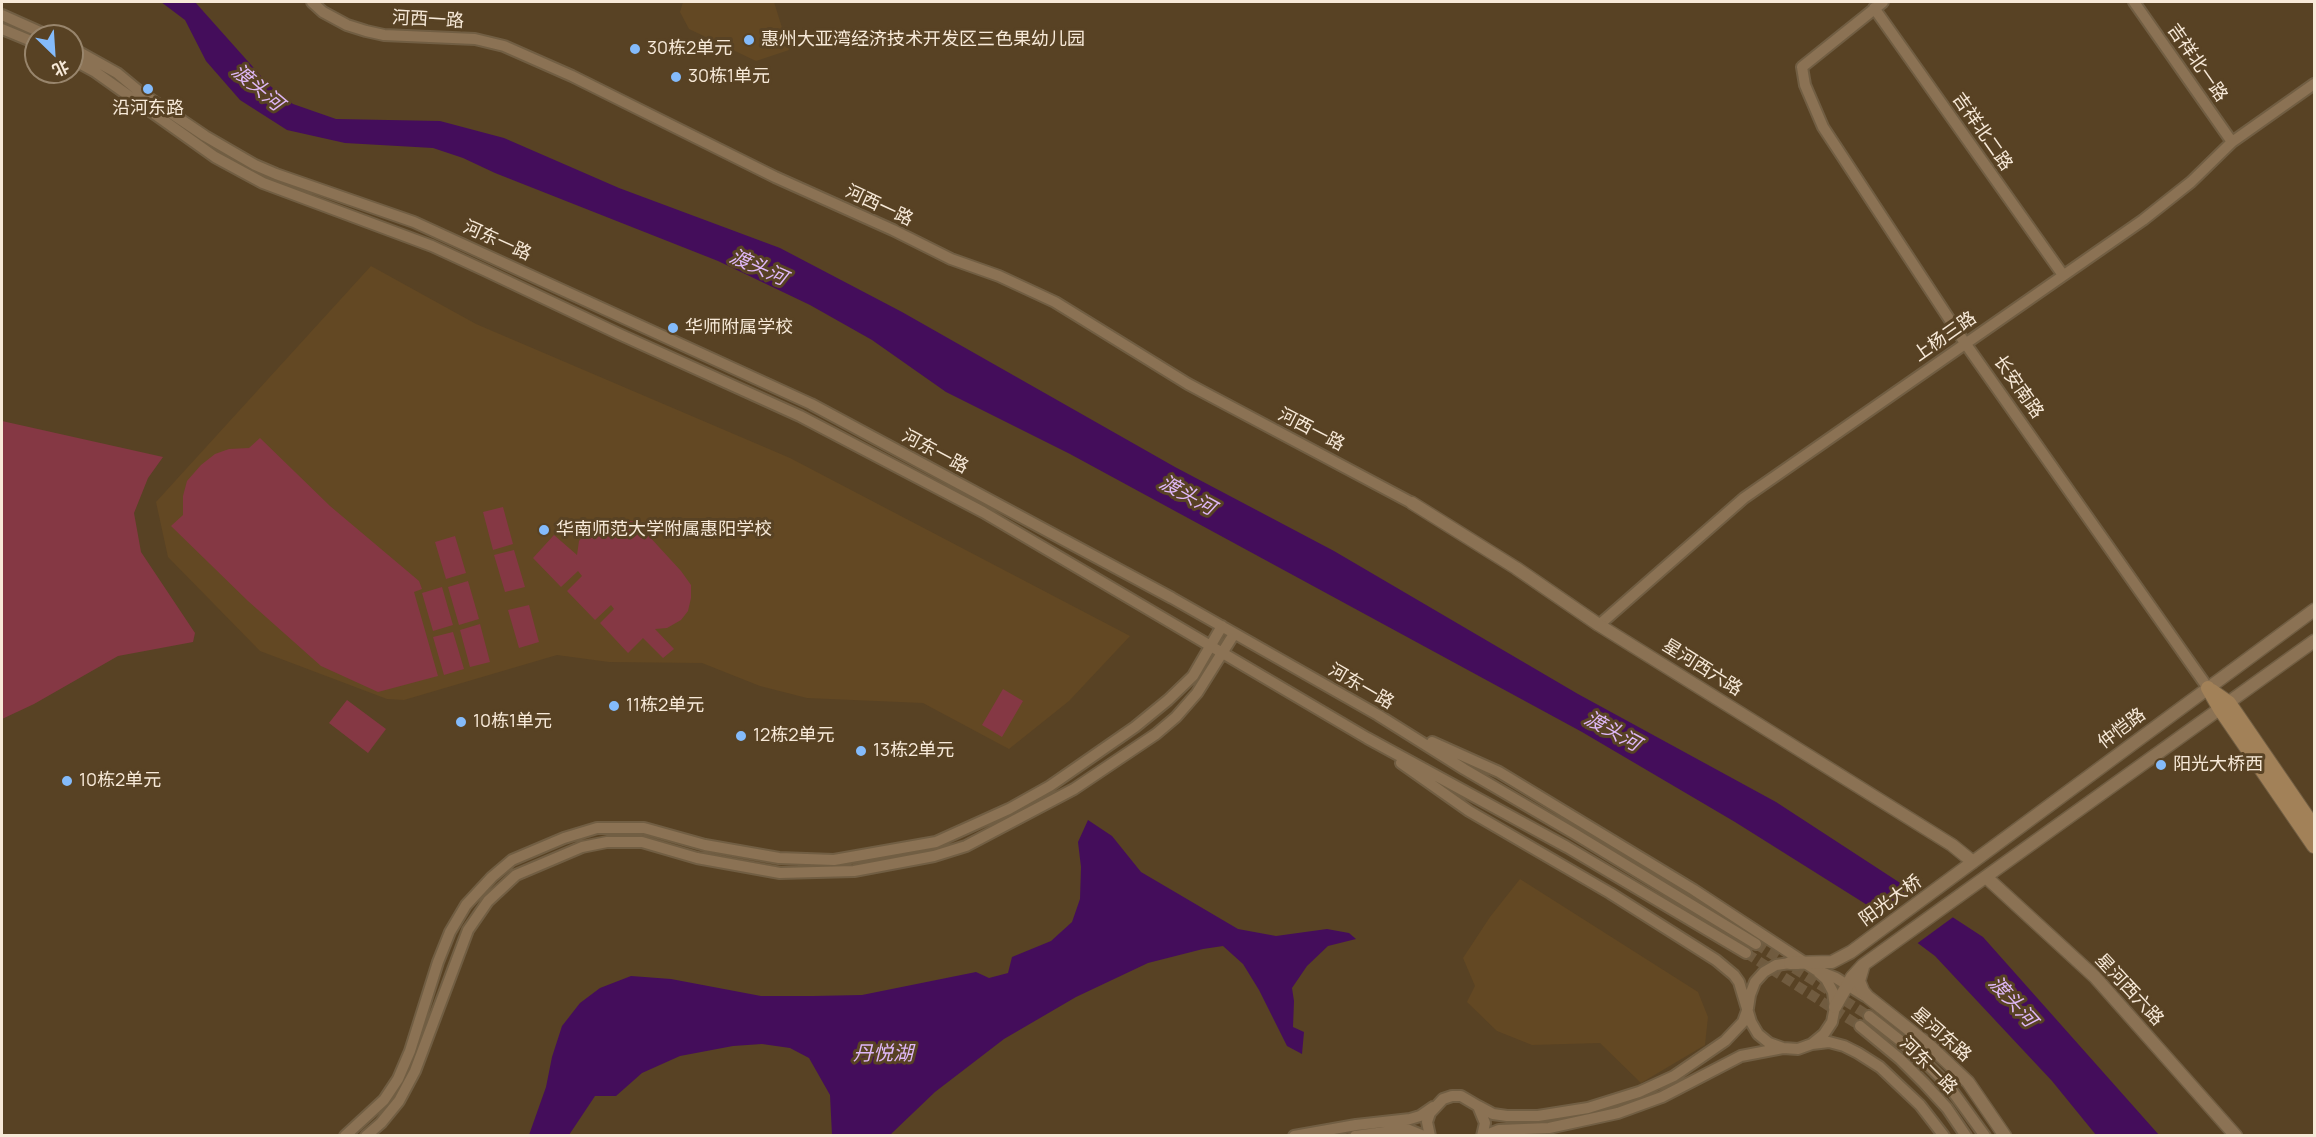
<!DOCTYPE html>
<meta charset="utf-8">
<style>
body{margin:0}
#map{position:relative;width:2316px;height:1137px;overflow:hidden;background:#584224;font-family:Manrope,"Noto Sans SC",sans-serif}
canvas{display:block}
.frame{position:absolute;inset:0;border:3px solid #f7e9d8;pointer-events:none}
.north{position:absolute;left:24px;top:24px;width:60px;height:60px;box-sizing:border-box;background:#584224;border:2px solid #98856c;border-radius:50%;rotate:155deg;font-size:16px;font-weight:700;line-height:24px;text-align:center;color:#f7e9d8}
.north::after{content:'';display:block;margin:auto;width:21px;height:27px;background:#84bbfb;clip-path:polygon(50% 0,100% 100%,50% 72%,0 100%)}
</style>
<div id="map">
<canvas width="2316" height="1137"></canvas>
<div class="frame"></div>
<div class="north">北</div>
</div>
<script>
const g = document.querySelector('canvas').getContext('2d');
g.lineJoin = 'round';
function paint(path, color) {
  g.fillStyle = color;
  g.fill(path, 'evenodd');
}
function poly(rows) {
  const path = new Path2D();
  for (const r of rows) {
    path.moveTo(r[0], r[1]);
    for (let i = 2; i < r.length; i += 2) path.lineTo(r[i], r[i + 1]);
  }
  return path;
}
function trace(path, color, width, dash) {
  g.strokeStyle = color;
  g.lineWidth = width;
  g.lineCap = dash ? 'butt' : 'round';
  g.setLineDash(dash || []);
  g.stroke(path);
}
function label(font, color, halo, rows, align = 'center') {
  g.font = font + ' Manrope,"Noto Sans SC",sans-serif';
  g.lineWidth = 6;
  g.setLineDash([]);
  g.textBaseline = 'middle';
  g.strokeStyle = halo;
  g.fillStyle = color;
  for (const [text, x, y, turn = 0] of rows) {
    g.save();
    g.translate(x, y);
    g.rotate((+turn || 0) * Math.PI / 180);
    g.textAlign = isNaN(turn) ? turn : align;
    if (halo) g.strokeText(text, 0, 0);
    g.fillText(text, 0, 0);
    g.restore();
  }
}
paint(poly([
 [683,2,774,2,789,50,756,61,689,29,680,12],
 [371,266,476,324,790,458,1130,636,1069,701,1009,749,923,703,807,698,760,686,702,663,609,662,557,655,404,700,387,699,260,651,168,557,156,502],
 [1520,879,1698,992,1708,1017,1705,1045,1641,1083,1600,1043,1532,1045,1497,1031,1467,1002,1475,986,1463,958,1490,917]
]), '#634823');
paint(poly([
 [2,421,163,457,148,478,134,513,141,552,195,633,193,642,118,656,34,704,2,719],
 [260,438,330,506,419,581,422,589,414,592,438,676,378,692,321,666,248,601,171,526,183,515,183,496,187,481,201,465,215,454,229,449,249,448],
 [503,507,513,544,493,550,483,512],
 [619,519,636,522,681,571,691,585,691,598,688,611,681,620,667,628,655,629,674,649,663,658,643,638,628,653,600,623,614,609,611,605,595,620,567,591,582,576,578,571,561,587,533,558,554,535,577,555,579,541,589,528,603,522],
 [455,536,466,573,446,579,435,542],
 [514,550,525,587,505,592,494,555],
 [468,581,479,619,459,625,448,587],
 [442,587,453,625,433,631,422,593],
 [529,605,539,642,519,648,508,610],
 [480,624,490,662,470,667,460,630],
 [453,632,464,669,444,675,433,637],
 [1003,689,1023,701,1002,737,982,725],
 [347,700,386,729,368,753,329,723]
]), '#853844');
paint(poly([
 [161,2,195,2,269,85,293,104,336,119,440,121,504,138,619,188,780,248,902,312,1175,467,1334,551,1578,694,1776,802,1983,937,2159,1135,2096,1135,2052,1081,1935,956,1864,903,1735,822,1582,732,1070,454,946,392,872,340,810,305,718,261,495,173,463,158,433,148,345,143,287,130,240,100,206,61,185,20],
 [1088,820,1112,836,1141,872,1238,929,1276,936,1327,929,1349,933,1356,939,1328,946,1307,966,1292,988,1294,1001,1293,1027,1304,1032,1302,1054,1287,1046,1259,990,1243,964,1223,946,1203,949,1148,963,1076,997,1004,1039,935,1092,890,1135,832,1135,830,1095,809,1058,790,1048,762,1044,733,1046,680,1056,642,1073,616,1096,595,1096,569,1135,529,1135,546,1087,552,1057,562,1026,580,1003,600,988,631,976,671,979,761,996,813,996,862,995,976,972,989,978,1008,973,1012,957,1051,941,1072,922,1080,899,1081,867,1078,842]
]), '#440d5b');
paint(poly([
 [1914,887,1956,915,1915,945,1876,916]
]), '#584224');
trace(poly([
 [1756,944,1869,1016],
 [1746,953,1860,1026]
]), '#705b3f', 10, [10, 5]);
const minor = poly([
 [312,2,323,12,347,25,366,31,384,35,475,39,504,46,572,76,775,177,893,230,951,259,999,276,1055,302,1188,384,1412,503],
 [1883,2,1802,67,1805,85,1823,127,1965,343,2208,688],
 [2134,2,2232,142],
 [1874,8,2063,275],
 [2,15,49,36],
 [2,29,36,43],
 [72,48,117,73,140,92,205,136,255,165,276,174,414,222,811,404,1172,598,1378,715,1464,769,1575,834,1756,944],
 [72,59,94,71,215,157,263,183,432,246,484,270,619,334,800,416,983,512,1367,738,1567,847,1746,953],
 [1599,625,1744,498,2143,220,2191,182,2232,142,2314,84],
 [1432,742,1499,772,1694,890,1816,970,1836,978,1865,996],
 [1401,763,1469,811,1610,893,1716,960,1734,975,1739,982,1751,1022,1758,1034,1769,1043,1783,1048,1798,1049,1812,1044,1829,1042,1844,1046,1858,1053,1880,1067,1901,1087,1920,1105,1944,1136],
 [1869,1016,1916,1053,1948,1085,1985,1136],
 [1860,1026,1900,1059,1924,1083,1947,1108,1966,1136],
 [1813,1043,1824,1034,1832,1022,1835,1007,1833,992,1826,979,1819,973],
 [1478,1106,1493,1114,1507,1116,1538,1116,1588,1108,1639,1092,1674,1076,1725,1041,1743,1022,1748,1008,1750,995,1755,982,1764,972,1776,965,1790,963,1797,964],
 [345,1136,384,1100,398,1079,410,1051,438,962,450,932,466,905,492,877,512,860,564,838,597,828,644,828,705,845,779,858,834,860,936,842,1009,809,1050,786,1135,727,1168,700,1193,676,1222,626],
 [366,1136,381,1123,399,1101,415,1071,468,930,488,901,516,875,582,847,607,842,642,842,697,858,780,873,854,871,934,856,966,846,1074,789,1156,734,1176,717,1197,693,1234,634],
 [1294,1136,1356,1125,1410,1119,1420,1116,1433,1107],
 [1355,1136,1407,1129,1424,1136],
 [1430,1136,1427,1122,1430,1113,1443,1099,1452,1096,1461,1096,1478,1106,1485,1123,1482,1136],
 [1484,1136,1499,1130,1549,1128,1618,1113,1662,1097,1741,1056,1783,1048]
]);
const tertiary = poly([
 [1412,503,1516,568,1599,625,1952,845,1973,862],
 [1986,877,2095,977,2236,1136],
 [1790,963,1832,962,1851,952,2314,610],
 [1863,967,1859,981,1863,991,1868,997,1930,1046,1968,1082,2005,1136],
 [1835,1007,1852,977,1863,965,2314,641]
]);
const secondary = poly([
 [2208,688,2220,709,2314,846],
 [2212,691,2229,703,2314,827]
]);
trace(minor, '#715e43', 14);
trace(tertiary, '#715e43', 15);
trace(secondary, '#715e43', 16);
trace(minor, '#8b7254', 10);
trace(tertiary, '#8b7254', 12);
trace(secondary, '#a28158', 14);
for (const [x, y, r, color] of [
 [749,40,6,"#84bbfb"],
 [635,49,6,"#84bbfb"],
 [676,77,6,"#84bbfb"],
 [148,89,6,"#84bbfb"],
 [673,328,6,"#84bbfb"],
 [544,530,6,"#84bbfb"],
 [614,706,6,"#84bbfb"],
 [461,722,6,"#84bbfb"],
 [741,736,6,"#84bbfb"],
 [861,751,6,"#84bbfb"],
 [2161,765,6,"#84bbfb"],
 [67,781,6,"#84bbfb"]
]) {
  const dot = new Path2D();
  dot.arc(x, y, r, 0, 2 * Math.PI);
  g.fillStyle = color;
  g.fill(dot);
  trace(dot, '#584224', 2);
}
label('18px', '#f7e9d8', '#584224', [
 ["河西一路",428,20,3],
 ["吉祥北一路",2197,63,55],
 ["吉祥北二路",1982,132,55],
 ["河西一路",879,206,25],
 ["河东一路",497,241,24],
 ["上杨三路",1945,337,-35],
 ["长安南路",2018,387,55],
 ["河西一路",1311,430,27],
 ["河东一路",935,452,28],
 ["星河西六路",1702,668,32],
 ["河东一路",1361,687,30],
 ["仲恺路",2122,729,-37],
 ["阳光大桥",1891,901,-36],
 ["星河西六路",2129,990,47],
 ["星河东路",1941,1035,41],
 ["河东一路",1928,1066,45]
]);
label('18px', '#f7e9d8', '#584224', [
 ["惠州大亚湾经济技术开发区三色果幼儿园",761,40],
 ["30栋2单元",647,49],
 ["30栋1单元",688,77],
 ["沿河东路",148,109,"center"],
 ["华师附属学校",685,328],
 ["华南师范大学附属惠阳学校",556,530],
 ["11栋2单元",626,706],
 ["10栋1单元",473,722],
 ["12栋2单元",753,736],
 ["13栋2单元",873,751],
 ["阳光大桥西",2173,765],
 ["10栋2单元",79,781]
], 'left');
label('italic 20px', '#deb7f6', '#584224', [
 ["渡头河",257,88,40],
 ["渡头河",758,268,24],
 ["渡头河",1187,496,29],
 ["渡头河",1612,732,29],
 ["渡头河",2012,1002,48],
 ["丹悦湖",883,1054]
]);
</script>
